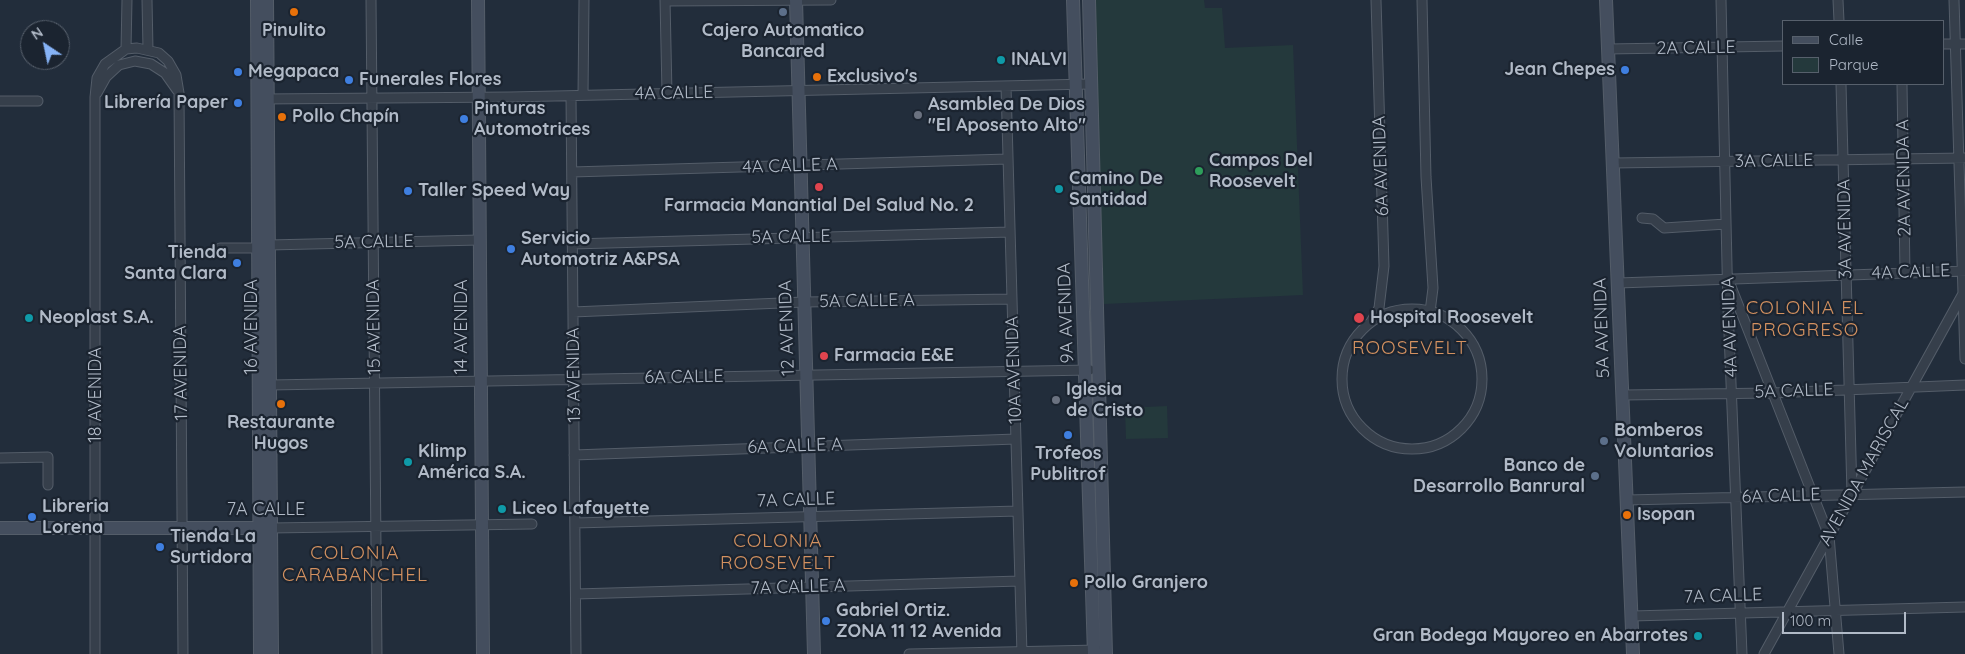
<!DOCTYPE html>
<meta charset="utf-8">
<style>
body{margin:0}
#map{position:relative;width:1965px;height:654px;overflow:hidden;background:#222d3b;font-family:Quicksand,sans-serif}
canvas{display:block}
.legend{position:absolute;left:1782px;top:20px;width:162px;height:65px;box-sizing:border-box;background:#1b2430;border:1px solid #57606c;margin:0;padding:6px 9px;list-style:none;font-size:15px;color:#b1bac7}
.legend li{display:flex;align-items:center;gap:10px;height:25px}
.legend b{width:25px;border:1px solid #57606c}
.north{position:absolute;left:20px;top:20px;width:50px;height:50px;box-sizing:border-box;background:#1b2430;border:1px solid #57606c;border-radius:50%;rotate:326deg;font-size:14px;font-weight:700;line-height:20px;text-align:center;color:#b1bac7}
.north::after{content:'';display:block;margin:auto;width:18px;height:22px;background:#86b3f7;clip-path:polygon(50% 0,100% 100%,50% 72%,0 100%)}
.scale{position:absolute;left:1782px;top:612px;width:124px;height:22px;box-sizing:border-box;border:2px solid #b1bac7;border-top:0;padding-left:6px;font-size:15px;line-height:18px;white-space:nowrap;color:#b1bac7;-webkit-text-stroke:4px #1b2430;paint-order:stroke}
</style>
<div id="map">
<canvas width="1965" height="654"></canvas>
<ul class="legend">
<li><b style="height:6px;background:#444e5e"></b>Calle</li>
<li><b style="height:14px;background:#24393c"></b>Parque</li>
</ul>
<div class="north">N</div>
<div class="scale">100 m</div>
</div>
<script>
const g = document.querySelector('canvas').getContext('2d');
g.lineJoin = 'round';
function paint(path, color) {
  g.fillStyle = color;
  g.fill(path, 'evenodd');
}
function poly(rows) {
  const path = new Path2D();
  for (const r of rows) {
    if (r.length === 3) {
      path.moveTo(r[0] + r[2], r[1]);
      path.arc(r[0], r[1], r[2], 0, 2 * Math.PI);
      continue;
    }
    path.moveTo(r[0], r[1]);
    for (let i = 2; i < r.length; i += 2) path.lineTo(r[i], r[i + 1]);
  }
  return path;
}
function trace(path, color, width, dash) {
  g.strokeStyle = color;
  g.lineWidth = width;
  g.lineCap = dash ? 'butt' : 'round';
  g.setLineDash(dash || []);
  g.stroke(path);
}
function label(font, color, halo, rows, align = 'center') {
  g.font = font + ' Quicksand,sans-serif';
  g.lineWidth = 4.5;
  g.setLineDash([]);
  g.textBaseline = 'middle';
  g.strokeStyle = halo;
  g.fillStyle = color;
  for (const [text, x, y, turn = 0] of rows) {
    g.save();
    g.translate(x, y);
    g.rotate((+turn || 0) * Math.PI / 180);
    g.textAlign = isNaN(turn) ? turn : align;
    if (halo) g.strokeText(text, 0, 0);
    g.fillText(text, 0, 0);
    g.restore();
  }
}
paint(poly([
 [1093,0,1204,0,1205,8,1222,8,1225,48,1293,45,1303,295,1104,304],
 [1167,406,1168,438,1126,439,1125,408]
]), '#24393c');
const street = poly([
 [147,0,148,49],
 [371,0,377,654],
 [665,0,667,93],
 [1422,0,1426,177,1433,288,1430,312],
 [1721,0,1728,309,1742,654],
 [1838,0,1839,21],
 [1954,0,1965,359],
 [665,1,831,0],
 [1944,44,1965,44],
 [126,49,127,0],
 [1608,49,1784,46],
 [1841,84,1852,494],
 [1902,84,1905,273],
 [1006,86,1022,654],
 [97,93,106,77,119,65,135,61,151,64,165,73,177,90],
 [583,95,584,0],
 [571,96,576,654],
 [262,99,510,97,1090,84],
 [0,101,38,101],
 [1613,163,1965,158],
 [572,172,1008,159],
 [1642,218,1653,219,1664,228,1726,224],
 [572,244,1010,232],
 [269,245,479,240],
 [220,248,258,248],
 [1618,283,1965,271],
 [1730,284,1829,536,1839,654],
 [1412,379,70],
 [573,312,804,302,1012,299],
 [1371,322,1379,308,1384,266,1376,0],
 [270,385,1090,370],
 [1623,395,1772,393,1965,385],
 [574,455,1016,439],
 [0,458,48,457,48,485],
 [1627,500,1965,492],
 [575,523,1018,511],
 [271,528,532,524],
 [576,594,1020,581],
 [1632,616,1965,607],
 [95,654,95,97,97,78,105,64,126,49,137,48,159,53,168,61,176,75,179,93,183,654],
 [909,654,1098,650],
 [1764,654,1965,290]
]);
const secondary = poly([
 [257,0,260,654],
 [267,0,272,654],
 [478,0,483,654],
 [796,0,814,654],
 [1073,0,1094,654],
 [1089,0,1106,654],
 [1606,0,1633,654],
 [0,528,265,528]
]);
trace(street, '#545d69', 11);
trace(secondary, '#545d69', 14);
trace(street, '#363f4b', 9);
trace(secondary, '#444e5e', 12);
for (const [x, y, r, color] of [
 [294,12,5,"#e8710a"],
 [783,12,5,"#5c6f8a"],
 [1001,60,5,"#0f9aa8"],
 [1625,70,5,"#3f7fe0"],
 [238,72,5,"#3f7fe0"],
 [817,77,5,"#e8710a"],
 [349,80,5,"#3f7fe0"],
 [238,103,5,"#3f7fe0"],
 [918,115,5,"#6b7280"],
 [282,117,5,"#e8710a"],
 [464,119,5,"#3f7fe0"],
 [1199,171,5,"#2e9e5b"],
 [819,187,5,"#e0444e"],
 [1059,189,5,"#0f9aa8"],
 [408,191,5,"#3f7fe0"],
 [511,249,5,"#3f7fe0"],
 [237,263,5,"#3f7fe0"],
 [29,318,5,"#0f9aa8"],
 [1359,318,6,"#e0444e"],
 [824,356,5,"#e0444e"],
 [1056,400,5,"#6b7280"],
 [281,404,5,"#e8710a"],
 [1068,435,5,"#3f7fe0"],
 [1604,441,5,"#5c6f8a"],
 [408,462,5,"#0f9aa8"],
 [1595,476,5,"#5c6f8a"],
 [502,509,5,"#0f9aa8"],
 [1627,515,5,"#e8710a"],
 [32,517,5,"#3f7fe0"],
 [160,547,5,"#3f7fe0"],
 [1074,583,5,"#e8710a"],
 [826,621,5,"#3f7fe0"],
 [1698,636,5,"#0f9aa8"]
]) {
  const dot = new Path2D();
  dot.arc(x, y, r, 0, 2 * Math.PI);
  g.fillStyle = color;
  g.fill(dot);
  trace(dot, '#1b2430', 2);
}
label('bold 18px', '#b1bac7', '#1b2430', [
 ["Pinulito",294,31,"center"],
 ["Cajero Automatico",783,31,"center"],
 ["Bancared",783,52,"center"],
 ["INALVI",1011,60],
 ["Jean Chepes",1615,70,"right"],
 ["Megapaca",248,72],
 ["Exclusivo's",827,77],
 ["Funerales Flores",359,80],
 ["Librería Paper",228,103,"right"],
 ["Asamblea De Dios",928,105],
 ["\"El Aposento Alto\"",928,126],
 ["Pinturas",474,109],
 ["Automotrices",474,130],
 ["Pollo Chapín",292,117],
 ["Campos Del",1209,161],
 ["Roosevelt",1209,182],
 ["Camino De",1069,179],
 ["Santidad",1069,200],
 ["Taller Speed Way",418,191],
 ["Farmacia Manantial Del Salud No. 2",819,206,"center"],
 ["Servicio",521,239],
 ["Automotriz A&PSA",521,260],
 ["Tienda",227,253,"right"],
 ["Santa Clara",227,274,"right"],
 ["Neoplast S.A.",39,318],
 ["Hospital Roosevelt",1370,318],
 ["Farmacia E&E",834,356],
 ["Iglesia",1066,390],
 ["de Cristo",1066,411],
 ["Restaurante",281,423,"center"],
 ["Hugos",281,444,"center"],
 ["Bomberos",1614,431],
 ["Voluntarios",1614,452],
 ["Klimp",418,452],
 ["América S.A.",418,473],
 ["Trofeos",1068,454,"center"],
 ["Publitrof",1068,475,"center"],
 ["Banco de",1585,466,"right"],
 ["Desarrollo Banrural",1585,487,"right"],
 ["Libreria",42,507],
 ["Lorena",42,528],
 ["Liceo Lafayette",512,509],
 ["Isopan",1637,515],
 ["Tienda La",170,537],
 ["Surtidora",170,558],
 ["Pollo Granjero",1084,583],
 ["Gabriel Ortiz.",836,611],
 ["ZONA 11 12 Avenida",836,632],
 ["Gran Bodega Mayoreo en Abarrotes",1688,636,"right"]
], 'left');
label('18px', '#b1bac7', '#1b2430', [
 ["2A CALLE",1696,48,-1],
 ["4A CALLE",674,93,-1],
 ["3A CALLE",1774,161,-1],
 ["4A CALLE A",790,166,-2],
 ["6A AVENIDA",1381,166,-92],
 ["2A AVENIDA A",1904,178,-91],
 ["3A AVENIDA",1845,229,-91],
 ["5A CALLE",791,237,-1],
 ["5A CALLE",374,242,-1],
 ["4A CALLE",1911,272,-2],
 ["5A CALLE A",867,301,-1],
 ["9A AVENIDA",1066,313,-92],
 ["16 AVENIDA",252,327,-90],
 ["15 AVENIDA",374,327,-91],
 ["14 AVENIDA",462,327,-90],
 ["4A AVENIDA",1730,327,-92],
 ["12 AVENIDA",787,328,-92],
 ["5A AVENIDA",1602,328,-92],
 ["10A AVENIDA",1014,370,-92],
 ["17 AVENIDA",181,373,-91],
 ["13 AVENIDA",574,375,-91],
 ["6A CALLE",684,377,-1],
 ["5A CALLE",1794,391,-2],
 ["18 AVENIDA",96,395,-90],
 ["6A CALLE A",795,446,-2],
 ["AVENIDA MARISCAL",1864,472,-61],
 ["6A CALLE",1781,496,-2],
 ["7A CALLE",796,500,-2],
 ["7A CALLE",266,510],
 ["7A CALLE A",798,587,-2],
 ["7A CALLE",1723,596,-2]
]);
g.letterSpacing = '1px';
label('19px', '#d39160', '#1b2430', [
 ["COLONIA EL",1805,308],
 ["PROGRESO",1805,330],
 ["ROOSEVELT",1410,348],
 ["COLONIA",778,541],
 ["ROOSEVELT",778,563],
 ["COLONIA",355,553],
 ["CARABANCHEL",355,575]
]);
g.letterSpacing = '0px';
</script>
